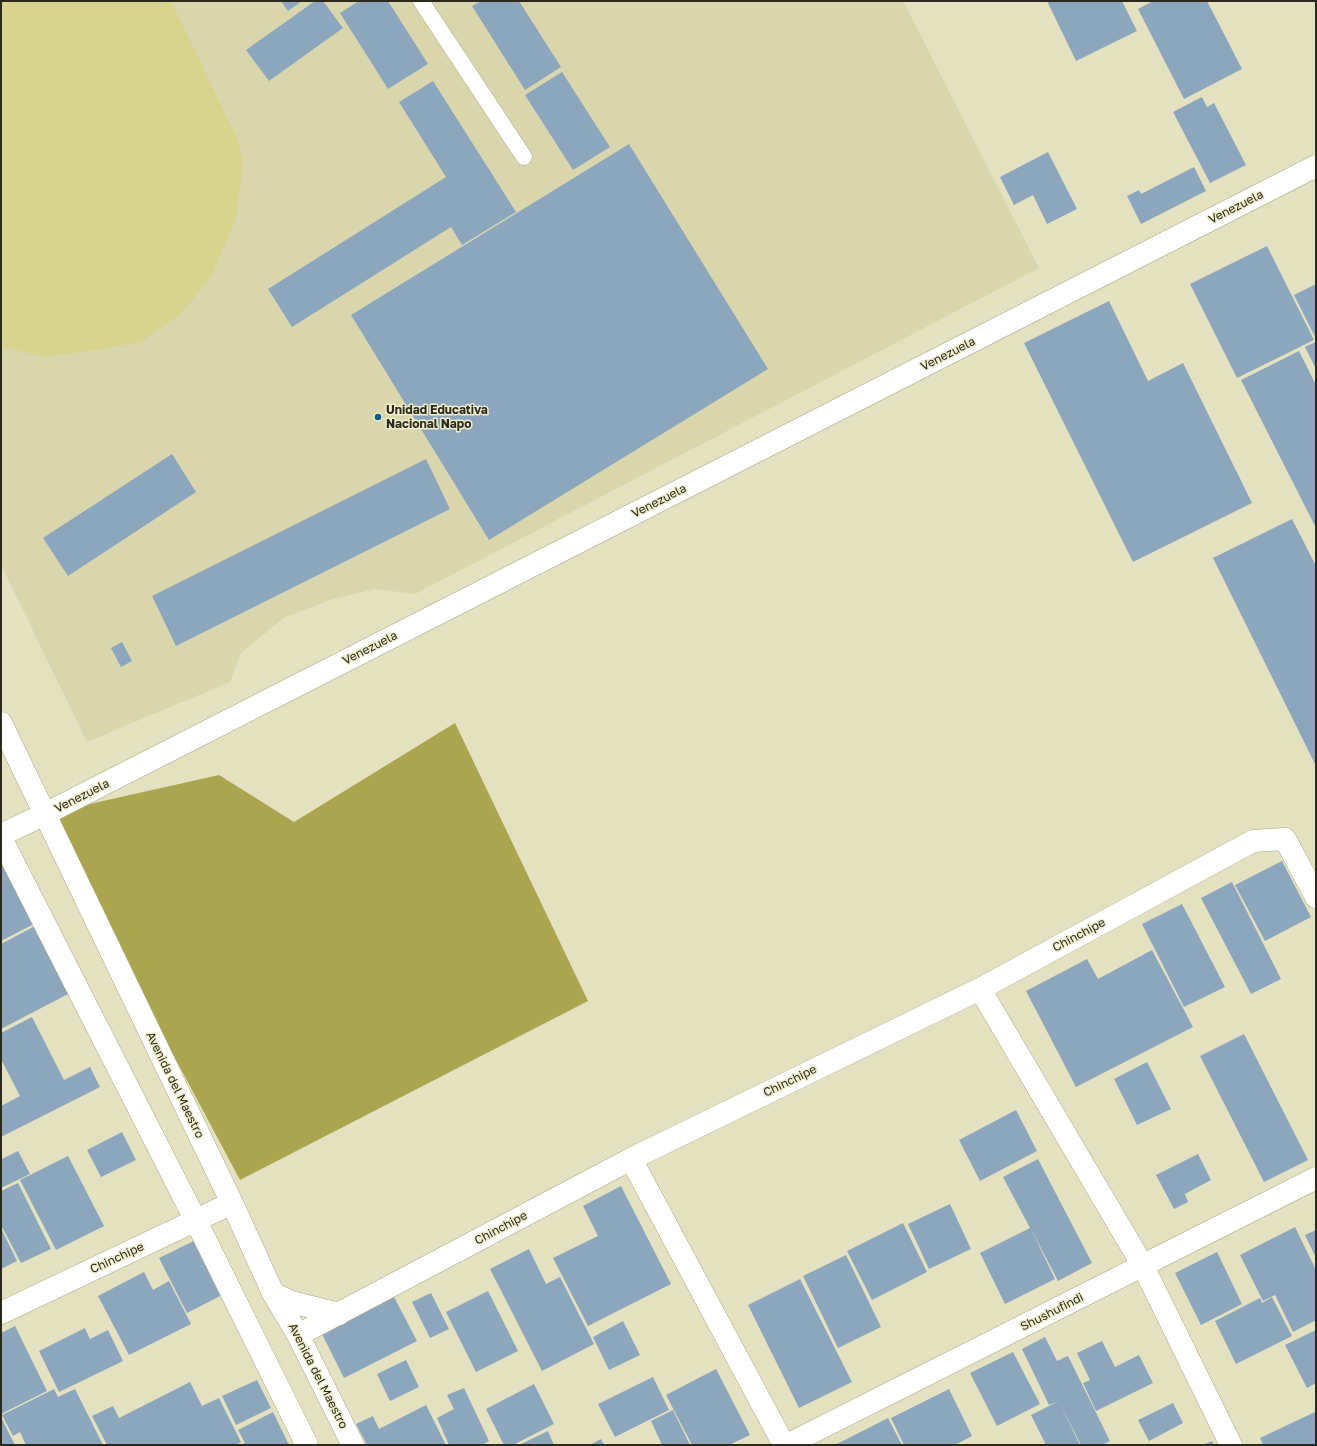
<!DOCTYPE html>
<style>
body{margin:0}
#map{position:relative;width:1317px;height:1446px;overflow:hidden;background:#e3e1bf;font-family:"Golos Text",sans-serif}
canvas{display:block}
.frame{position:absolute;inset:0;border:2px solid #2a291c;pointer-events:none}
</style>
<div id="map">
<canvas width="1317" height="1446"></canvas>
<div class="frame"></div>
</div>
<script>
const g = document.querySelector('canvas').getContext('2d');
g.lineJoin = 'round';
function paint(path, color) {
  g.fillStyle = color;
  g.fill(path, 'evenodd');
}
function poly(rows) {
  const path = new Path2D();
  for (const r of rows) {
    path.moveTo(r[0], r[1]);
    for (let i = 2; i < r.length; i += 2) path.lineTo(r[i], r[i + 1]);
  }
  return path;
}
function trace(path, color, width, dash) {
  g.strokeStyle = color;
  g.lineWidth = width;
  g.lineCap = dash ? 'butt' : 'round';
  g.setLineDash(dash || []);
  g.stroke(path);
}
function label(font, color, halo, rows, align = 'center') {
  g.font = font + ' "Golos Text",sans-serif';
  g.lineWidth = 3;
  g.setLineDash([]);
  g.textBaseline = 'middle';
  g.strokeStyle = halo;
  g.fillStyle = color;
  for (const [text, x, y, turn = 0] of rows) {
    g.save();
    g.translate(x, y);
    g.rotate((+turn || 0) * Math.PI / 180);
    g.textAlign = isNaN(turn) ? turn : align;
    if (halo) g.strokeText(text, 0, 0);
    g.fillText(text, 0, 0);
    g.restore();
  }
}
paint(poly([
 [1,1,903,1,1039,268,415,594,375,589,333,599,285,617,241,653,230,682,87,742,1,565]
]), '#d9d6ad');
paint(poly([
 [1,1,171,1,238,140,243,161,236,218,212,275,181,314,140,342,103,349,44,357,4,347,1,345]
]), '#d8d38d');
paint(poly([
 [455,723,588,1001,240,1180,45,814,219,775,294,822]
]), '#aca550');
paint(poly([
 [281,1,302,1,288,11],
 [315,1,323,1,343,28,269,81,246,50],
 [359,1,388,1,428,64,388,89,340,13],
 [481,1,519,1,561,67,525,90,472,6],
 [1047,1,1122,1,1137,31,1076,61],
 [1153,1,1207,1,1242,69,1184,99,1138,9],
 [562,72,610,147,573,170,525,95],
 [433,81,516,212,462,245,451,227,292,327,268,289,446,177,399,102],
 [1202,97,1207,107,1214,103,1246,165,1210,183,1173,112],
 [629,144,768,369,489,540,351,315],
 [1048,152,1077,209,1047,224,1033,195,1014,205,1000,177],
 [1194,167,1206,191,1141,224,1127,196,1139,190,1141,194],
 [1267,246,1314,340,1237,378,1190,284],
 [1316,284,1316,339,1294,295],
 [1109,301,1148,381,1183,363,1252,503,1133,562,1024,343],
 [1316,342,1316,369,1305,347],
 [1299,351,1316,385,1316,528,1241,380],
 [172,454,196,492,68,576,43,538],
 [426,459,450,509,176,646,152,596],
 [1292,519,1316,566,1316,766,1213,558],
 [122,642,132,661,121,667,111,648],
 [1,860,34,924,1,941],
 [1282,861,1311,917,1265,941,1235,885],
 [1232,882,1281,979,1251,994,1201,898],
 [1182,904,1225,987,1184,1007,1142,924],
 [35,926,70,993,1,1029,1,944],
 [1152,950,1193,1027,1076,1087,1026,991,1087,959,1098,979],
 [32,1017,64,1080,90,1067,100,1087,1,1137,1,1106,20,1096,1,1059,1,1033],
 [1244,1034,1308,1160,1264,1182,1200,1056],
 [1147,1062,1171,1109,1137,1125,1114,1079],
 [1016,1110,1037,1151,980,1181,959,1140],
 [122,1132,136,1160,101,1177,87,1150],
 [18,1151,30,1174,1,1188,1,1156,2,1159],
 [1198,1154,1211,1180,1185,1194,1188,1202,1174,1209,1156,1175],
 [68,1156,104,1226,56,1250,20,1180],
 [1038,1159,1092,1263,1058,1281,1031,1229,1055,1279,1005,1304,980,1253,1030,1228,1003,1177],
 [18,1183,51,1249,21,1263,1,1225,1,1191],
 [621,1186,671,1284,588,1326,553,1258,598,1236,583,1206],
 [950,1204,971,1249,929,1269,908,1224],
 [903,1223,927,1272,872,1300,847,1251],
 [1295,1227,1316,1270,1316,1320,1293,1332,1275,1295,1263,1301,1240,1255],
 [1,1228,17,1261,1,1269],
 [1316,1230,1316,1258,1305,1235],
 [198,1239,226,1293,187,1313,159,1258],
 [529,1249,546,1284,560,1277,594,1344,542,1371,490,1269],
 [1217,1252,1242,1304,1201,1325,1175,1273],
 [846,1255,881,1327,838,1348,803,1276],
 [144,1272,153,1290,169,1281,191,1324,129,1355,98,1296],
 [800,1279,852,1382,799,1408,748,1305],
 [488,1291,518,1351,476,1372,446,1312],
 [431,1293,449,1329,430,1338,412,1302],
 [394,1297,417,1341,344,1378,322,1334],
 [1272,1297,1292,1336,1236,1364,1215,1321,1260,1298,1262,1303],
 [623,1321,640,1355,609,1370,593,1337],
 [15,1326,47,1391,1,1414,1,1333],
 [85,1328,90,1339,108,1330,123,1361,59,1392,39,1351],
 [1316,1330,1316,1383,1307,1388,1285,1345],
 [1045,1337,1057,1361,1068,1356,1110,1441,1102,1445,1081,1445,1060,1404,1080,1445,1046,1445,1031,1415,1059,1401,1049,1405,1022,1349],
 [1102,1341,1115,1367,1139,1355,1153,1383,1096,1411,1083,1383,1090,1380,1077,1353],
 [1013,1352,1040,1404,997,1426,970,1373],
 [406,1360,419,1387,390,1401,377,1374],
 [716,1369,750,1435,729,1445,692,1445,666,1395],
 [653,1377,669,1410,615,1437,598,1404],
 [257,1380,271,1408,236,1425,222,1396],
 [190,1382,202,1406,219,1398,241,1442,236,1445,107,1445,92,1416,113,1406,119,1418],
 [534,1384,554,1424,513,1445,504,1445,486,1409],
 [464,1388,489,1441,482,1445,449,1445,437,1418,454,1409,447,1395],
 [54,1389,58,1397,75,1389,103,1445,26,1445,20,1432,13,1436,2,1415],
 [949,1389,972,1436,955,1445,904,1445,891,1418],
 [1173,1403,1183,1423,1149,1441,1138,1420],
 [426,1405,446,1445,367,1445,356,1424,373,1416,379,1429],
 [673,1410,690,1445,662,1445,651,1421],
 [273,1412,289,1445,240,1445,245,1443,238,1430],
 [1315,1412,1316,1445,1263,1445,1260,1438],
 [1,1417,15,1445,1,1445],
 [888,1418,902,1445,835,1445],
 [548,1431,554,1445,519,1445],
 [601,1439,604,1445,590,1445],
 [1212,1441,1214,1445,1203,1445]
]), '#8ca7bd');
const lane = poly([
 [421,1,524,157]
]);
const street = poly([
 [1,723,232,1203,273,1293,298,1335,353,1445],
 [1,835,45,814,1316,166],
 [1,838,196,1221,307,1445],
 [980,989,1143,1266,1231,1445],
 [631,1159,784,1445],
 [273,1293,291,1302,339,1314],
 [1,1313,232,1203],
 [298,1335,631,1159,980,989,1253,841,1285,839,1316,897],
 [787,1445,1316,1178]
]);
trace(lane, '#adab8b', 17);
trace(street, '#adab8b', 23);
trace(lane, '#fff', 16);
trace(street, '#fff', 22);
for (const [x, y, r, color] of [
 [378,417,4,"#085b8d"]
]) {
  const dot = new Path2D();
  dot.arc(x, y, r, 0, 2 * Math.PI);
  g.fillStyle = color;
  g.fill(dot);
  trace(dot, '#f0eecc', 1.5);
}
label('12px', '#2a291c', '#f0eecc', [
 ["Venezuela",1236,207,-27],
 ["Venezuela",948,354,-27],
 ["Venezuela",659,501,-27],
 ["Venezuela",370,648,-27],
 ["Venezuela",82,796,-27],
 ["Chinchipe",1079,935,-28],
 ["Chinchipe",790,1081,-26],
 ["Avenida del Maestro",175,1085,64],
 ["Chinchipe",501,1228,-28],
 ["Chinchipe",117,1258,-25],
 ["Shushufindi",1052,1312,-27],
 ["Avenida del Maestro",318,1376,63]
]);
label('bold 12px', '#2a291c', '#f0eecc', [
 ["Unidad Educativa",386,410],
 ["Nacional Napo",386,424]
], 'left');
</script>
